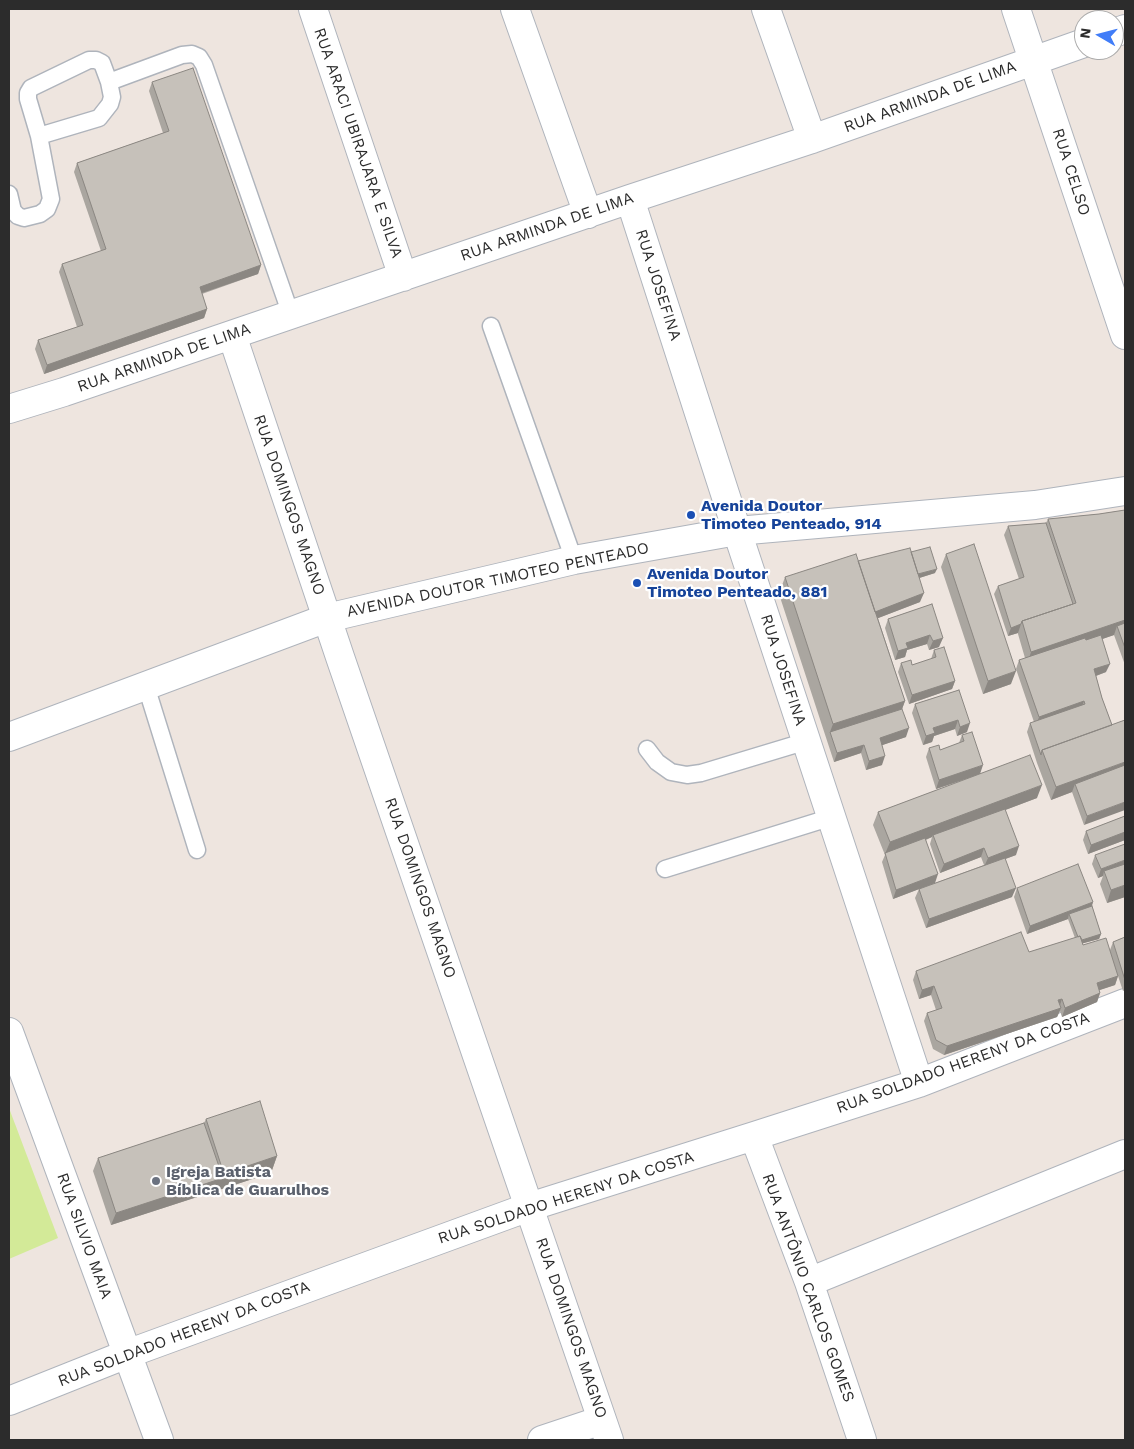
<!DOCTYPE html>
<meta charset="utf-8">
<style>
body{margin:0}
#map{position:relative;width:1134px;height:1449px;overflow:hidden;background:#eee5df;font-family:"Work Sans",sans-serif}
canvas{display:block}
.frame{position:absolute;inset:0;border:10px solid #2c2c2c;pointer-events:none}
.north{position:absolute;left:1074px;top:10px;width:50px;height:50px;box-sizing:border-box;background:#fff;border:1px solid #ababab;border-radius:50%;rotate:278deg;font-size:14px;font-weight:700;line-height:20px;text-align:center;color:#2c2c2c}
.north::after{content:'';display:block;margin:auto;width:18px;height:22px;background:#417df8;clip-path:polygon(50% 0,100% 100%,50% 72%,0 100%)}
</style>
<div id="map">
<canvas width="1134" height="1449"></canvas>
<div class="frame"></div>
<div class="north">N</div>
</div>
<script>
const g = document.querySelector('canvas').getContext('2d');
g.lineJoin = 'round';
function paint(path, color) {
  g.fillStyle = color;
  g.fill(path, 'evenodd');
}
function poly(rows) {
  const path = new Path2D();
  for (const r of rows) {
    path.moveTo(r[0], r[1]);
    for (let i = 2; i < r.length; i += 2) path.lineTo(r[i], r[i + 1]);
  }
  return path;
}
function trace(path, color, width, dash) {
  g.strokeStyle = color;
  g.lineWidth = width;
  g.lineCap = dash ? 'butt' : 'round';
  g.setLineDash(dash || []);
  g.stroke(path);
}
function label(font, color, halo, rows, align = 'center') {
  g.font = font + ' "Work Sans",sans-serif';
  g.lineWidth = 4.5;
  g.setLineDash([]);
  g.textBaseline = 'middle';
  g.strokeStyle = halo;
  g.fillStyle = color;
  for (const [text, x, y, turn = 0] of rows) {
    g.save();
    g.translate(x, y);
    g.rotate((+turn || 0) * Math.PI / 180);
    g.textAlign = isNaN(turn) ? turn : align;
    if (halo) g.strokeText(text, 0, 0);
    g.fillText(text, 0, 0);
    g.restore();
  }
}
paint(poly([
 [9,1108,58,1238,9,1259]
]), '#d3ea98');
const service = poly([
 [109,82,182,55,192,54,199,57,204,65,291,315],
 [9,194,13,211,18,216,24,218,40,214,47,209,51,199,39,136,28,99,28,93,31,88,89,60,96,60,102,63,109,82,112,97,110,104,99,118,39,136],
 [491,326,574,560],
 [146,686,197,850],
 [647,749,657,762,671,772,687,775,701,773,807,741],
 [665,869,832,817]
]);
const minor = poly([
 [313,9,403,277],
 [515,9,588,214],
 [766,9,812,139],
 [1016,9,1125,335],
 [1114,33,1125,29],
 [630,199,737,531,919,1083],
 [232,335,340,657,609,1440],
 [9,409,64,392,630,199,812,139,1084,43],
 [9,1032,159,1440],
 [754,1136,809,1282,862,1440],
 [809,1282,1125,1154],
 [9,1401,127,1354,529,1207,754,1136,919,1083,1125,1003],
 [542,1440,602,1420]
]);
const secondary = poly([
 [9,737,327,618,574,560,737,531,1035,505,1125,491]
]);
trace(service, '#afb4bc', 19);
trace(minor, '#afb4bc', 30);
trace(secondary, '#afb4bc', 30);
trace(service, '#fff', 16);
trace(minor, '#fff', 28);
trace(secondary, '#fff', 28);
paint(poly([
 [152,82,261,265,258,274,202,294,207,309,204,318,44,374,35,349,38,340,77,327,59,272,62,264,101,251,74,172,77,163,163,133,149,91],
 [1125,510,1125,665,1114,635,1102,639,1106,672,1096,676,1102,698,1112,725,1125,720,1084,825,1072,792,1051,800,1037,763,1027,732,1030,723,1034,722,1016,669,1019,660,1025,658,1018,634,1018,633,1008,636,994,594,998,586,1019,579,1004,535,1008,526,1046,523,1048,519,1099,514],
 [911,552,935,573,919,578,920,602,878,618,905,701,902,709,906,737,882,745,882,765,866,770,861,753,834,762,779,594,785,577,858,561],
 [946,554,1011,684,983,694,941,567],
 [932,604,939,647,929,650,927,644,907,650,905,657,895,660,885,628,888,619],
 [934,650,955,681,952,689,909,704,898,672,901,663,912,665,931,659],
 [959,690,967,732,957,736,955,729,934,736,932,742,923,745,912,713,915,704],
 [962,735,980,774,1037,798,1005,810,1016,855,1005,859,1012,897,926,928,915,898,919,889,893,899,882,862,885,855,873,825,878,812,973,777,936,789,926,757,929,748,940,750,959,743],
 [932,837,930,844,940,873,981,857,984,865,935,883,926,840],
 [1125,816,1125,840,1088,854,1083,840,1086,831],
 [1095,855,1125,897,1107,903,1100,884,1103,876,1098,878,1092,864],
 [1017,888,1093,902,1092,906,1101,934,1099,939,1083,943,1083,945,1110,950,1113,942,1125,937,1125,990,1123,991,1118,976,1115,985,1099,990,1100,993,1097,1002,1062,1017,1060,1011,1057,1017,944,1055,933,1049,924,1021,927,1013,936,1010,931,995,919,999,913,980,916,971,1029,952,1075,938,1068,919,1027,934,1014,897],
 [206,1119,277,1156,271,1173,111,1225,93,1171,98,1158,204,1123]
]), '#aaa6a0');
paint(poly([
 [261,265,258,274,196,295,200,287],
 [207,309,204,318,44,374,47,365],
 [937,569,935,573,913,580,915,575],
 [924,593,920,602,868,622,871,613],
 [1125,620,1125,631,1117,626,1114,635,1027,665,1031,652],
 [1021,624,1018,633,1008,636,1011,628],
 [930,635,927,644,907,650,905,657,895,660,898,651,906,643],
 [943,638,939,647,929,650,933,641],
 [1110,664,1106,672,1090,678,1094,669],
 [1016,671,1011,684,983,694,988,681],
 [955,681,952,689,909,704,912,695],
 [905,701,899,717,830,732,833,724],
 [1084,701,1081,710,1036,726,1039,717],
 [958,720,955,729,934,736,932,742,923,745,926,736,933,728],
 [970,723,967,732,957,736,960,727],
 [909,728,906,737,877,747,880,738],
 [864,745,861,753,834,762,837,753],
 [885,756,882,765,866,770,869,761],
 [1125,762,1125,773,1075,784,1072,792,1051,800,1056,787],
 [983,765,980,774,936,789,939,780],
 [1042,785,1037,798,934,837,933,835,932,837,886,855,885,854,890,842],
 [1125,802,1125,810,1084,825,1087,816],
 [1125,832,1125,840,1088,854,1091,845],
 [1019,846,1016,855,984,867,988,858],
 [984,848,981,857,940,873,944,864],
 [1125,860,1125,867,1104,871,1103,876,1098,878,1101,869],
 [938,874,935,883,893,899,896,890],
 [1125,885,1125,897,1107,903,1111,890],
 [1016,888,1012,897,926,928,929,919],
 [1093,902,1090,910,1069,914,1068,919,1027,934,1030,926],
 [1101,934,1099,939,1077,945,1079,941],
 [1118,976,1115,985,1094,992,1097,983],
 [934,986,931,995,919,999,922,990],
 [1100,993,1097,1002,1062,1017,1065,1008],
 [1062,999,1059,1008,1058,1000],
 [1061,1008,1057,1017,944,1055,947,1046],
 [277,1156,271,1173,111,1225,116,1213,223,1178,224,1174]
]), '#8b8782');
const building = poly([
 [193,68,261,265,200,287,207,309,47,365,38,340,83,325,62,264,106,249,77,163,169,131,152,82,193,68],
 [1125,510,1125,620,1031,652,1022,621,1076,603,1048,519,1099,514,1125,510],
 [1046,523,1073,604,1022,621,1021,624,1011,628,998,586,1024,577,1008,526,1046,523],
 [974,544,1016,671,988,681,946,554,974,544],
 [930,547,937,569,918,574,911,552,930,547],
 [910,548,924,593,875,612,858,561,910,548],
 [856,554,905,701,833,724,785,577,856,554],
 [932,604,943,638,933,641,930,635,906,643,908,648,898,651,888,619,932,604],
 [1125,623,1125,648,1117,626,1125,623],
 [1101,635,1110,664,1094,669,1102,698,1112,725,1042,750,1041,755,1030,723,1085,704,1084,701,1039,717,1019,660,1085,638,1086,640,1101,635],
 [944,647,955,681,912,695,901,663,911,660,912,665,936,657,934,650,944,647],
 [959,690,970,723,960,727,958,720,933,728,935,733,926,736,915,704,959,690],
 [902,709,909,728,880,738,885,756,869,761,864,745,837,753,830,732,902,709],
 [1125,720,1125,762,1056,787,1042,750,1125,720],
 [972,732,983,765,939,780,929,748,939,745,940,750,964,741,962,735,972,732],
 [1030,755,1042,785,890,842,878,812,1030,755],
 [1125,765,1125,802,1087,816,1075,784,1125,765],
 [1005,809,1019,846,988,858,984,848,944,864,933,835,1005,809],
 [1125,816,1125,832,1091,845,1086,831,1125,816],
 [925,838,938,874,896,890,885,853,925,838],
 [1125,844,1125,860,1101,869,1095,855,1125,844],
 [1005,858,1016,888,929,919,919,889,1005,858],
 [1078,864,1093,902,1030,926,1017,888,1078,864],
 [1125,864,1125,885,1111,890,1104,871,1125,864],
 [1092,906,1101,934,1082,940,1080,936,1078,937,1069,914,1092,906],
 [1021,932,1029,952,1080,936,1083,945,1106,938,1118,976,1097,983,1100,993,1065,1008,1062,999,1058,1000,1061,1008,947,1046,936,1040,927,1013,942,1008,934,986,922,990,916,971,1021,932],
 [1125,937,1125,980,1113,942,1125,937],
 [260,1101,277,1156,224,1174,206,1119,260,1101],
 [204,1123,223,1178,116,1213,98,1158,204,1123]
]);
paint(building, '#c6c1ba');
trace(building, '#8b8782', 1);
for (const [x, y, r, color] of [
 [691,515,5,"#1a4fb4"],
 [637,583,5,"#1a4fb4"],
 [156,1181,5,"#6b7280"]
]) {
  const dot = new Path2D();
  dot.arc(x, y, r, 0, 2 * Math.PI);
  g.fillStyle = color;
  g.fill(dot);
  trace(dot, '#fff', 2);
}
label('16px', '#2c2c2c', '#fff', [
 ["RUA ARMINDA DE LIMA",930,97,-20],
 ["RUA ARACI UBIRAJARA E SILVA",358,143,71],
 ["RUA CELSO",1071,172,72],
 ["RUA ARMINDA DE LIMA",547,227,-19],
 ["RUA JOSEFINA",658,285,72],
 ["RUA ARMINDA DE LIMA",164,358,-19],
 ["RUA DOMINGOS MAGNO",289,505,71],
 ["AVENIDA DOUTOR TIMOTEO PENTEADO",498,580,-12],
 ["RUA JOSEFINA",783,670,72],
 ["RUA DOMINGOS MAGNO",420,888,71],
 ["RUA SOLDADO HERENY DA COSTA",963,1063,-20],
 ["RUA SOLDADO HERENY DA COSTA",566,1198,-18],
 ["RUA SILVIO MAIA",84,1236,70],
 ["RUA ANTÔNIO CARLOS GOMES",808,1288,70],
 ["RUA DOMINGOS MAGNO",571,1328,71],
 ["RUA SOLDADO HERENY DA COSTA",184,1334,-21]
]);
label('bold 16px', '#164399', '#fff', [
 ["Avenida Doutor",701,506],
 ["Timoteo Penteado, 914",701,524],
 ["Avenida Doutor",647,574],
 ["Timoteo Penteado, 881",647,592]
], 'left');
label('bold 16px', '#5b616d', '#fff', [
 ["Igreja Batista",166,1172],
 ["Bíblica de Guarulhos",166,1190]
], 'left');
</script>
